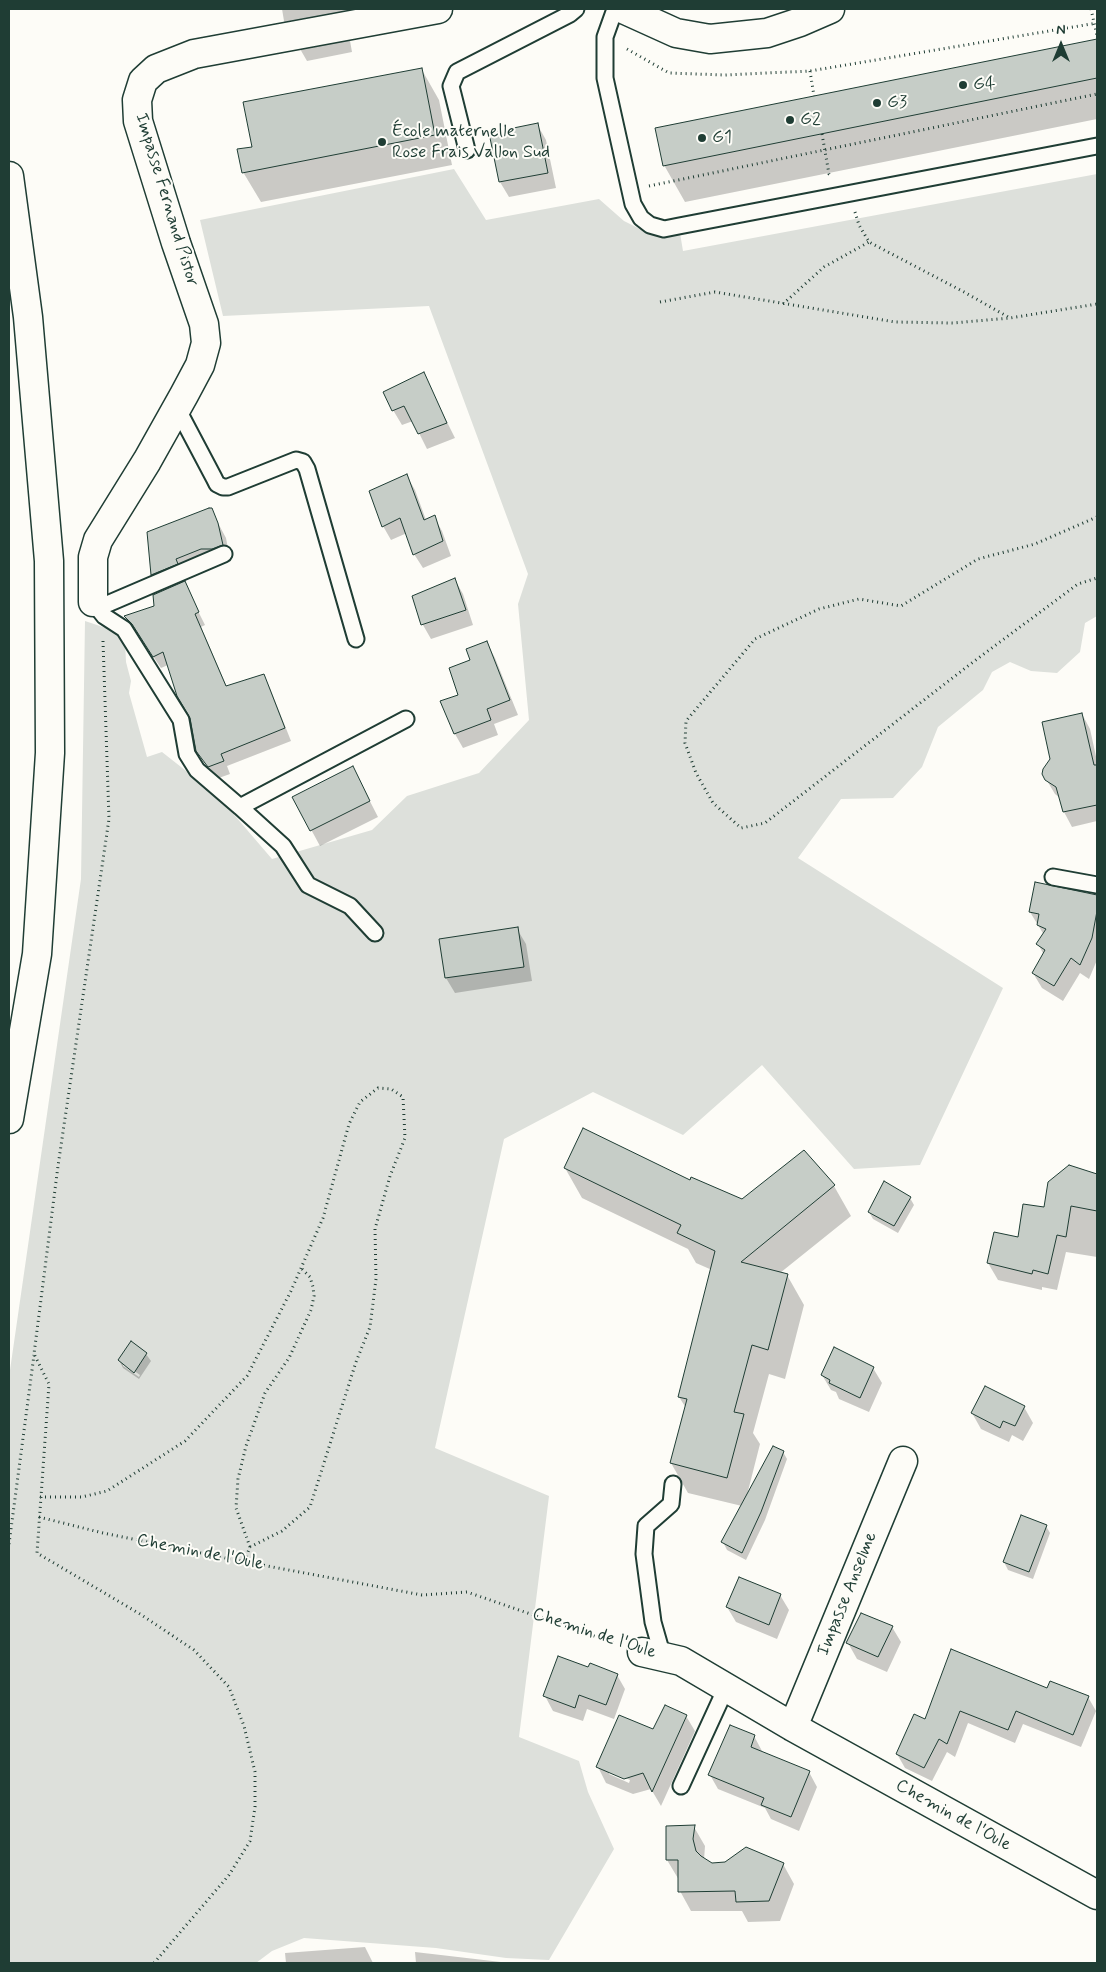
<!DOCTYPE html>
<meta charset="utf-8">
<style>
body{margin:0}
#map{position:relative;width:1106px;height:1972px;overflow:hidden;background:#fdfcf7;font-family:Mynerve,sans-serif}
canvas{display:block}
.frame{position:absolute;inset:0;border:10px solid #1f3d34;pointer-events:none}
.north{position:absolute;left:1036px;top:20px;width:50px;height:50px;-webkit-text-stroke:4px #fdfcf7;paint-order:stroke;rotate:0deg;font-size:14px;font-weight:700;line-height:20px;text-align:center;color:#1f3d34}
.north::after{content:'';display:block;margin:auto;width:18px;height:22px;background:#1f3d34;clip-path:polygon(50% 0,100% 100%,50% 72%,0 100%)}
</style>
<div id="map">
<canvas width="1106" height="1972"></canvas>
<div class="frame"></div>
<div class="north">N</div>
</div>
<script>
const g = document.querySelector('canvas').getContext('2d');
g.lineJoin = 'round';
function paint(path, color) {
  g.fillStyle = color;
  g.fill(path, 'evenodd');
}
function poly(rows) {
  const path = new Path2D();
  for (const r of rows) {
    path.moveTo(r[0], r[1]);
    for (let i = 2; i < r.length; i += 2) path.lineTo(r[i], r[i + 1]);
  }
  return path;
}
function trace(path, color, width, dash) {
  g.strokeStyle = color;
  g.lineWidth = width;
  g.lineCap = dash ? 'butt' : 'round';
  g.setLineDash(dash || []);
  g.stroke(path);
}
function label(font, color, halo, rows, align = 'center') {
  g.font = font + ' Mynerve,sans-serif';
  g.lineWidth = 4;
  g.setLineDash([]);
  g.textBaseline = 'middle';
  g.strokeStyle = halo;
  g.fillStyle = color;
  for (const [text, x, y, turn = 0] of rows) {
    g.save();
    g.translate(x, y);
    g.rotate((+turn || 0) * Math.PI / 180);
    g.textAlign = isNaN(turn) ? turn : align;
    if (halo) g.strokeText(text, 0, 0);
    g.fillText(text, 0, 0);
    g.restore();
  }
}
paint(poly([
 [454,169,486,220,599,199,624,221,642,230,660,234,680,233,683,251,1097,174,1097,616,1085,623,1080,652,1057,673,1031,671,1010,662,992,672,983,690,938,727,922,767,893,798,841,799,798,858,1003,988,920,1165,854,1169,762,1065,683,1135,593,1092,504,1139,435,1448,549,1496,519,1737,579,1761,588,1792,614,1849,549,1960,506,1958,436,1948,304,1938,272,1951,256,1963,9,1963,9,1377,81,879,85,621,109,629,125,641,126,662,131,681,129,693,147,757,162,752,218,796,272,859,372,830,407,796,479,773,529,720,518,604,528,574,429,306,223,316,200,220]
]), '#dde0db');
paint(poly([
 [282,9,360,9,364,32,349,35,352,52,307,61,284,21],
 [1097,40,1097,119,685,202,664,165,657,129],
 [422,70,439,100,452,165,261,202,243,172,253,148],
 [537,124,546,140,556,188,509,197,500,182],
 [423,374,455,438,427,449,413,421,402,425,393,410],
 [407,476,415,490,426,520,434,517,442,531,451,556,423,568,414,554,407,533,391,540,383,526],
 [211,510,226,538,230,559,159,588,152,575,148,533],
 [455,580,463,594,473,625,431,639,423,625,414,597],
 [184,583,205,625,201,627,227,687,263,675,270,688,291,741,227,766,230,774,216,779,197,750,191,718,168,665,161,668,126,616,155,607],
 [487,643,495,658,518,715,494,724,498,735,463,748,455,734,460,696,472,661],
 [1082,714,1090,729,1097,761,1097,821,1072,827,1064,812,1060,798,1055,794,1046,779],
 [353,768,378,817,320,846,294,798],
 [1036,883,1097,896,1097,960,1089,979,1080,973,1063,1001,1042,988,1033,973,1044,955,1038,944,1044,935,1030,912],
 [517,929,526,944,532,981,455,993,446,978],
 [1069,1167,1097,1176,1097,1257,1066,1252,1057,1290,1042,1287,1042,1290,998,1280,988,1263,1019,1238,1045,1209],
 [565,1168,690,1182,743,1200,834,1186,851,1216,780,1273,787,1275,804,1305,785,1379,769,1374,753,1433,760,1444,747,1495,783,1452,787,1459,765,1520,746,1560,727,1550,723,1542,742,1506,688,1493,671,1463,686,1408,679,1397,712,1270,696,1263,688,1249,582,1198],
 [910,1198,914,1205,898,1233,873,1219,869,1212],
 [146,1354,151,1361,139,1379,123,1368,119,1360],
 [123,1363,140,1375,139,1377,123,1366],
 [873,1368,882,1383,869,1412,839,1399,836,1392,831,1390,822,1375],
 [1024,1407,1033,1423,1023,1441,1012,1435,1009,1442,981,1429,972,1413],
 [1046,1526,1050,1533,1033,1579,1008,1570,1004,1562],
 [780,1595,789,1610,777,1639,736,1622,727,1607],
 [892,1627,901,1642,887,1672,857,1659,848,1643],
 [951,1651,1047,1690,1088,1697,1096,1711,1081,1747,1023,1724,1015,1743,968,1723,955,1757,947,1752,932,1781,905,1768,897,1754,926,1720],
 [589,1669,617,1675,625,1689,614,1719,587,1709,583,1721,553,1711,545,1696],
 [686,1716,695,1731,661,1806,651,1789,633,1794,606,1783,598,1767,653,1731],
 [609,1771,630,1780,629,1783,609,1774],
 [754,1736,762,1751,762,1753,809,1772,817,1787,799,1831,771,1819,765,1808,718,1789,710,1775],
 [667,1827,694,1827,705,1846,704,1860,712,1865,783,1864,794,1884,780,1921,748,1922,742,1911,691,1911,680,1891,679,1880,667,1860],
 [365,1947,373,1963,286,1963,285,1953],
 [415,1952,501,1962,502,1963,416,1963]
]), '#0003');
const building = poly([
 [1097,39,1097,78,663,166,655,128,1097,39],
 [422,68,435,135,242,173,237,149,252,147,243,102,422,68],
 [538,123,548,173,499,182,489,133,538,123],
 [424,372,447,423,418,434,404,406,392,411,383,392,424,372],
 [407,474,424,520,435,515,443,541,413,555,400,518,382,527,369,491,407,474],
 [209,508,212,508,218,523,223,545,212,549,201,549,176,559,178,564,151,575,147,532,209,508],
 [455,578,466,610,421,625,412,596,455,578],
 [185,581,199,612,195,614,226,686,264,674,285,728,221,754,224,761,208,767,196,751,190,718,177,696,163,652,153,657,132,624,124,616,154,606,153,595,185,581],
 [487,641,510,700,487,709,491,720,454,734,440,701,458,695,449,668,470,660,466,649,487,641],
 [1082,713,1094,765,1097,765,1097,805,1063,812,1056,787,1045,780,1042,774,1043,769,1050,759,1042,722,1082,713],
 [353,766,370,801,310,831,292,797,353,766],
 [1035,882,1097,895,1097,911,1092,938,1080,965,1071,958,1054,986,1032,973,1045,950,1036,944,1046,929,1037,925,1039,914,1029,912,1035,882],
 [518,927,524,967,445,978,439,939,518,927],
 [583,1128,690,1180,691,1177,742,1199,804,1150,835,1185,741,1262,788,1274,768,1350,752,1345,734,1412,744,1414,727,1478,670,1463,687,1399,678,1397,715,1251,677,1233,681,1225,564,1168,583,1128],
 [1069,1165,1097,1174,1097,1211,1071,1206,1066,1237,1057,1235,1048,1274,1033,1270,1032,1274,987,1263,994,1232,1018,1237,1023,1204,1044,1207,1048,1182,1069,1165],
 [884,1181,911,1197,894,1226,868,1212,884,1181],
 [131,1341,147,1353,134,1373,118,1360,131,1341],
 [834,1347,874,1367,860,1398,829,1383,830,1380,821,1375,834,1347],
 [985,1386,1025,1406,1015,1426,1003,1421,1000,1428,971,1413,985,1386],
 [773,1446,784,1451,761,1512,742,1553,721,1542,773,1446],
 [1021,1515,1047,1525,1029,1572,1003,1562,1021,1515],
 [739,1577,781,1594,769,1625,726,1607,739,1577],
 [861,1613,893,1626,878,1657,846,1643,861,1613],
 [951,1649,1047,1688,1050,1681,1089,1696,1073,1735,1016,1711,1008,1730,960,1711,947,1744,939,1739,924,1768,896,1754,914,1714,925,1719,951,1649],
 [558,1656,588,1667,590,1663,618,1674,606,1705,579,1695,575,1708,543,1696,558,1656],
 [665,1705,687,1715,652,1792,643,1773,624,1779,596,1767,619,1715,653,1729,665,1705],
 [730,1725,755,1735,751,1747,810,1771,791,1817,761,1805,764,1798,708,1775,730,1725],
 [695,1825,693,1839,696,1851,701,1856,712,1863,725,1862,746,1847,784,1863,769,1901,736,1902,735,1891,678,1892,678,1860,666,1860,666,1826,695,1825]
]);
paint(building, '#c6cdc7');
trace(building, '#1f3d34', 1);
const lane = poly([
 [615,9,605,37,605,78,633,204,641,218,650,225,664,229,679,226,1097,146],
 [467,150,451,86,457,72,570,14,576,9],
 [177,408,214,478,217,484,223,487,228,487,296,460,303,462,307,469,356,639],
 [93,602,104,616,124,629,181,720,187,754,197,770,240,807,283,846,308,885,350,906,375,933],
 [98,608,224,554],
 [240,807,406,719],
 [1053,877,1097,885],
 [663,1657,653,1622,644,1554,646,1526,671,1504,673,1484],
 [681,1786,726,1688]
]);
const street = poly([
 [623,9,676,33,710,39,767,33,800,22,830,9],
 [93,602,93,557,98,540,147,461,184,395,200,365,206,343,204,324,176,243,138,121,137,100,143,81,156,69,194,54,438,9],
 [642,1652,681,1661,793,1727,1097,1895],
 [793,1727,903,1461]
]);
const highway = poly([
 [9,176,28,317,49,561,50,753,37,954,9,1119]
]);
trace(lane, '#1f3d34', 19);
trace(street, '#1f3d34', 31);
trace(highway, '#1f3d34', 31);
trace(poly([
 [1091,9,1097,36],
 [627,49,669,73,725,75,810,71,1097,23],
 [810,71,814,96],
 [822,134,829,174,832,176],
 [649,186,1097,94],
 [855,212,859,225,869,242,964,292,1010,318],
 [660,302,715,292,895,322,953,323,1010,318,1097,304],
 [783,304,824,267,869,242],
 [1097,517,1035,544,978,559,901,606,859,599,819,609,755,639,686,721,685,743,696,773,713,803,741,828,765,823,977,659,1078,584,1097,578],
 [103,641,109,819,58,1166,34,1354,49,1384,37,1553,140,1614,194,1650,229,1687,244,1726,255,1772,255,1807,250,1841,229,1875,154,1963],
 [40,1497,82,1497,107,1491,185,1441,247,1376,291,1291,323,1218,349,1124,360,1102,378,1088,391,1089,403,1097,405,1138,390,1176,375,1229,376,1279,370,1327,356,1362,310,1507,282,1531,250,1547,244,1562],
 [39,1517,103,1533,230,1559,422,1595,467,1592,617,1644],
 [9,1544,34,1355],
 [250,1547,236,1508,238,1479,246,1446,265,1393,289,1358,311,1310,314,1296,313,1287,310,1277,301,1268]
]), '#1f3d34', 3, [1, 4]);
trace(lane, '#fdfcf7', 15);
trace(street, '#fdfcf7', 28);
trace(highway, '#fdfcf7', 28);
for (const [x, y, r, color] of [
 [963,85,5,"#1f3d34"],
 [877,103,5,"#1f3d34"],
 [790,120,5,"#1f3d34"],
 [702,138,5,"#1f3d34"],
 [382,142,5,"#1f3d34"]
]) {
  const dot = new Path2D();
  dot.arc(x, y, r, 0, 2 * Math.PI);
  g.fillStyle = color;
  g.fill(dot);
  trace(dot, '#fdfcf7', 2);
}
label('18px', '#1f3d34', '#fdfcf7', [
 ["G4",973,85],
 ["G3",887,103],
 ["G2",800,120],
 ["École maternelle",392,132],
 ["Rose Frais Vallon Sud",392,153],
 ["G1",712,138]
], 'left');
label('18px', '#1f3d34', '#fdfcf7', [
 ["Impasse Fernand Pistor",166,200,73],
 ["Chemin de l'Oule",200,1553,11],
 ["Impasse Anselme",848,1594,-68],
 ["Chemin de l'Oule",594,1634,18],
 ["Chemin de l'Oule",953,1816,29]
]);
</script>
